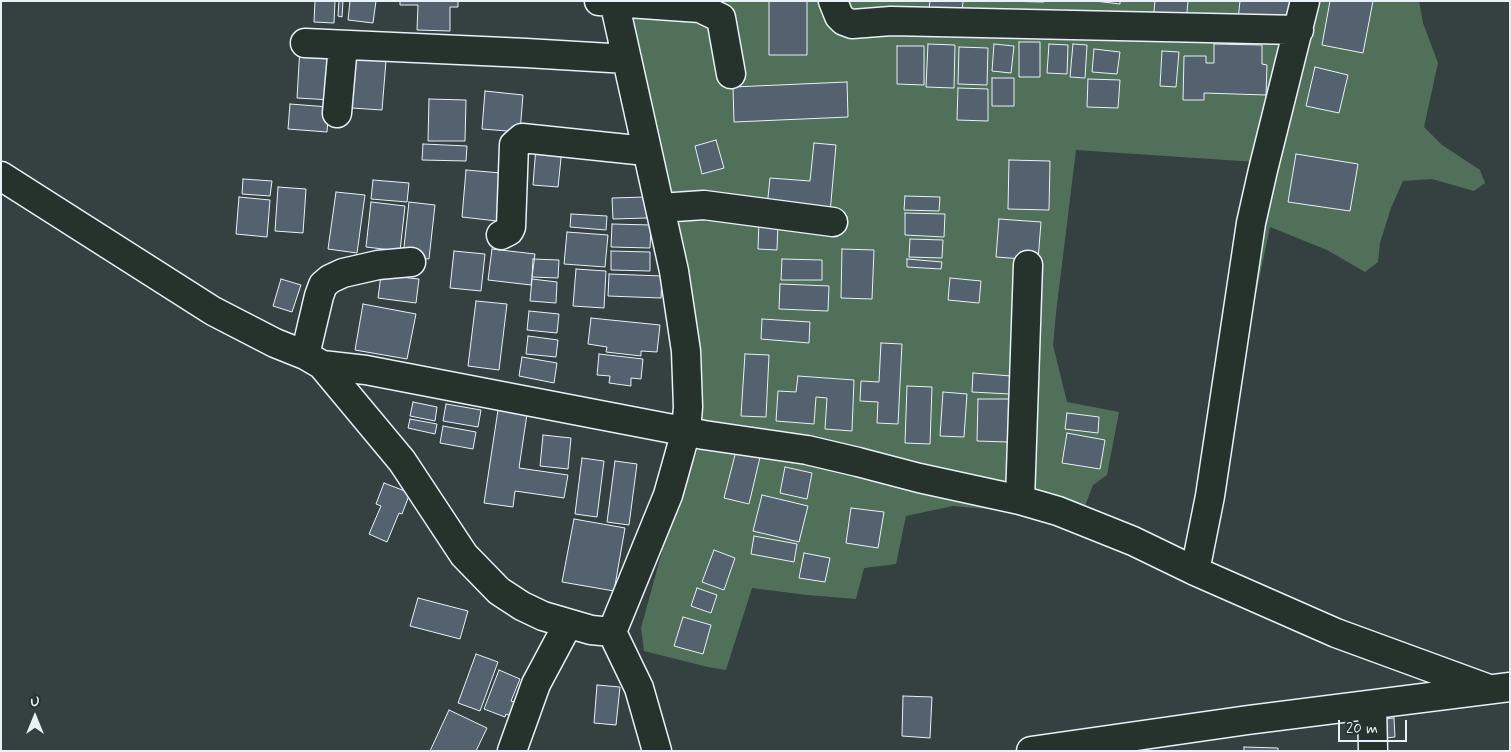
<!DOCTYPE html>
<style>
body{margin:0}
#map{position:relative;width:1511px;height:752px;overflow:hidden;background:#344140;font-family:Mynerve,sans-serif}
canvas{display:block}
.frame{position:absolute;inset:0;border:2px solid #e8f1f8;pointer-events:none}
.north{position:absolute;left:10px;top:692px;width:50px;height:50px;-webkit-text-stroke:4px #26332d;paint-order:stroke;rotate:0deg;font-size:14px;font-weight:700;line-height:20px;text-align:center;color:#e8f1f8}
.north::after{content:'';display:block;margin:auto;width:18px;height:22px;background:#e8f1f8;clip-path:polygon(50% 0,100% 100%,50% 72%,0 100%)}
.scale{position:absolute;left:1338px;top:720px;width:69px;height:22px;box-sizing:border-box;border:2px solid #e8f1f8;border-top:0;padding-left:6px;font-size:15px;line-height:18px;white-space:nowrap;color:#e8f1f8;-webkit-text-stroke:4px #26332d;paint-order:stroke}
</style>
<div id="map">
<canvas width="1511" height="752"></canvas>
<div class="frame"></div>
<div class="north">U</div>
<div class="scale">20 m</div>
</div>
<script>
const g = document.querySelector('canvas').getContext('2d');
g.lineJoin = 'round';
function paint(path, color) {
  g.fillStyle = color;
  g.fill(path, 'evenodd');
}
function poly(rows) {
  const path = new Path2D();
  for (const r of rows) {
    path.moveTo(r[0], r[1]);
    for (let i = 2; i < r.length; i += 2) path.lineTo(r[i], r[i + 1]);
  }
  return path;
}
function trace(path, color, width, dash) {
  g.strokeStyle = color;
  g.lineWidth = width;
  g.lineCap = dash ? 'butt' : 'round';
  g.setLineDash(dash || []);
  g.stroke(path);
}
paint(poly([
 [611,1,1419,1,1423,23,1438,63,1424,127,1442,145,1480,170,1485,183,1474,191,1432,179,1403,181,1391,208,1380,243,1378,262,1365,272,1327,250,1270,227,1255,299,1236,412,1256,162,1076,150,1056,313,1053,345,1067,402,1119,412,1107,475,1093,485,1085,506,1066,510,684,432,684,271],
 [702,438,1064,516,953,506,906,516,896,564,864,568,856,599,807,595,752,588,726,670,708,667,644,651,641,628,669,526]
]), '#517059');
const building = poly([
 [315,1,335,1,334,23,314,22,315,1],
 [339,1,343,1,342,17,338,16,339,1],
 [350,1,376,1,373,23,348,20,350,1],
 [400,1,458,1,458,7,450,7,450,31,417,30,418,5,400,5,400,1],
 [769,1,807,1,807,55,769,55,769,1],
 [930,1,963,1,962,12,929,9,930,1],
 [1000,1,1044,1,1044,2,1000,1],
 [1095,1,1120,1,1120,4,1095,1],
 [1155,1,1188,1,1186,24,1153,21,1155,1],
 [1240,1,1296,1,1295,24,1238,20,1240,1],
 [1330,1,1373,1,1363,53,1322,45,1330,1],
 [1019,42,1040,42,1040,77,1019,77,1019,42],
 [928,44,955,45,954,88,926,87,928,44],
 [994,44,1014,46,1011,73,992,71,994,44],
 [1049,44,1068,45,1067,74,1047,73,1049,44],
 [1073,44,1087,45,1085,78,1070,77,1073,44],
 [1214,44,1262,45,1262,64,1267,65,1266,95,1204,93,1204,100,1183,100,1184,56,1206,56,1206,63,1214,63,1214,44],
 [897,46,924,46,924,85,897,84,897,46],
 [300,47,335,49,332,100,297,98,300,47],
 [959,47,988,48,987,85,958,84,959,47],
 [1094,49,1120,52,1117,74,1092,72,1094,49],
 [1162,51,1179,52,1176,87,1160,86,1162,51],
 [355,59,386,61,382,110,352,108,355,59],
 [1315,67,1348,75,1339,113,1306,106,1315,67],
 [992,78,1014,78,1014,106,992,106,992,78],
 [1088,79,1120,80,1118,108,1087,107,1088,79],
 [847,82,848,117,734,122,733,87,847,82],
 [958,88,988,89,988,121,957,120,958,88],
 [485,91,523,95,520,132,482,129,485,91],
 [429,99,466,100,465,141,428,141,429,99],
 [290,104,329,107,327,132,288,129,290,104],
 [716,140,724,168,702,174,695,146,716,140],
 [814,143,836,145,830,213,767,207,770,178,810,181,814,143],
 [423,144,467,146,466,161,422,160,423,144],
 [536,147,562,149,558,187,533,185,536,147],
 [1296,154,1358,164,1350,211,1288,202,1296,154],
 [1009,160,1050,161,1049,210,1008,209,1009,160],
 [466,170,501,173,497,221,462,217,466,170],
 [243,179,272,181,270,196,242,194,243,179],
 [373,180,409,183,407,202,371,199,373,180],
 [278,187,306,189,303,233,275,231,278,187],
 [336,192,365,195,357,253,328,249,336,192],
 [905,196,940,197,939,211,904,210,905,196],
 [239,197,270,200,267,237,236,234,239,197],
 [646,197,647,218,613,219,612,198,646,197],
 [371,202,405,206,400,251,366,247,371,202],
 [409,202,435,205,429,259,403,256,409,202],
 [905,213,945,214,944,237,905,235,905,213],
 [571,214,607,216,606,230,570,227,571,214],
 [999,219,1041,222,1038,260,996,257,999,219],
 [759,221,778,223,777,250,758,249,759,221],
 [612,224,651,225,650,248,611,247,612,224],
 [567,232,608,235,605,267,564,264,567,232],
 [910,239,943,240,942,258,909,257,910,239],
 [492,249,535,254,531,285,488,280,492,249],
 [842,249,874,250,872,299,841,298,842,249],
 [454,251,485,254,481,291,450,288,454,251],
 [611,251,650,252,650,271,611,270,611,251],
 [533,259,559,260,558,278,532,277,533,259],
 [782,259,822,260,822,280,781,280,782,259],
 [907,259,942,262,941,269,907,267,907,259],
 [576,269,606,271,604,308,573,306,576,269],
 [609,274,662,276,661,298,608,296,609,274],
 [381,275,419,279,416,303,378,298,381,275],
 [950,278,981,281,979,303,948,300,950,278],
 [281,279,301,285,292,312,273,306,281,279],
 [532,279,557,282,556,303,530,301,532,279],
 [780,284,829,286,828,311,779,309,780,284],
 [476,301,507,304,499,370,468,366,476,301],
 [363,304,416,314,407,359,355,350,363,304],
 [529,311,559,314,557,333,527,330,529,311],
 [591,318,660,325,657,352,641,351,641,356,606,352,607,347,588,344,591,318],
 [762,319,810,322,809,343,761,339,762,319],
 [528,336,558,340,556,357,526,354,528,336],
 [881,343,902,344,898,424,877,423,878,402,860,401,861,381,879,382,881,343],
 [599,354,643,359,641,379,631,378,631,386,609,383,610,376,597,375,599,354],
 [745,354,769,355,766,417,741,416,745,354],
 [522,357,557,363,554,383,519,376,522,357],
 [973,373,1011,376,1010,394,972,392,973,373],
 [798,376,854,380,852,431,825,429,827,398,816,397,814,424,776,421,778,391,796,392,798,376],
 [907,386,932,387,930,444,905,443,907,386],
 [943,392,967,394,964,437,940,436,943,392],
 [978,399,1009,399,1008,442,977,441,978,399],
 [413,402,437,407,435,421,410,416,413,402],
 [446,404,481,410,478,427,443,421,446,404],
 [498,410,527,414,519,468,568,475,564,498,515,491,513,507,484,503,498,410],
 [1067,413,1099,417,1098,433,1065,429,1067,413],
 [410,419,437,424,435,434,408,428,410,419],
 [443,426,476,432,473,449,440,443,443,426],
 [1067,433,1105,440,1100,469,1062,463,1067,433],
 [543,435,571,438,568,469,540,466,543,435],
 [737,447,761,453,749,504,724,498,737,447],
 [582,458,604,461,597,517,575,514,582,458],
 [615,461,637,464,629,525,607,522,615,461],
 [785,467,812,473,807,499,780,493,785,467],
 [384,483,410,493,402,514,399,513,387,542,369,534,381,506,376,504,384,483],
 [762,495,808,506,799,542,753,531,762,495],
 [851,508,884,512,878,548,846,543,851,508],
 [574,519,625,528,614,591,562,582,574,519],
 [754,536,797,544,794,562,751,554,754,536],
 [714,550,735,558,724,590,702,582,714,550],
 [804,553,830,558,825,582,799,578,804,553],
 [697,588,717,595,711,613,691,606,697,588],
 [418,598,468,611,460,639,410,626,418,598],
 [683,617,711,625,703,654,674,646,683,617],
 [476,654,498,662,480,711,458,703,476,654],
 [499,670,520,679,511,701,520,705,515,718,506,714,505,717,484,709,499,670],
 [597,685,620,687,616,725,594,723,597,685],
 [903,696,932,697,930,738,902,736,903,696],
 [449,710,487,728,476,751,430,751,449,710],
 [1394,718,1395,737,1377,739,1375,720,1394,718],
 [1244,747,1278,748,1278,751,1244,751,1244,747]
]);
paint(building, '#54616e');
trace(building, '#e8f1f8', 1);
const minor = poly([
 [599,1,700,8,721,18,731,74],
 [833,1,839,16,844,21,852,24,891,21,1299,30],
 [305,43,526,53,627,59],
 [337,113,343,45],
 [1,176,213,311,275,343,305,355,322,365,402,461,464,555,499,591,522,606,543,616,591,630,612,632,639,688,657,751],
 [660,208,704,205,833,222],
 [501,235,509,231,511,227,514,145,522,138,646,151],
 [305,355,319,296,323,285,330,279,343,273,378,265,411,262],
 [322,365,366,370,704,435,807,450,858,462,919,478,1020,500,1058,511,1133,541,1195,571,1336,633,1489,689],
 [1020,500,1028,265],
 [1195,571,1210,496,1251,223,1263,170,1305,1],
 [612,632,668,495,686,431,688,407,686,351,674,271,614,1],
 [1372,705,1373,751],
 [512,751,536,684,568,624],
 [1031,751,1248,720,1510,687]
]);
trace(minor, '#e8f1f8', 31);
trace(minor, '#26332d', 28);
</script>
